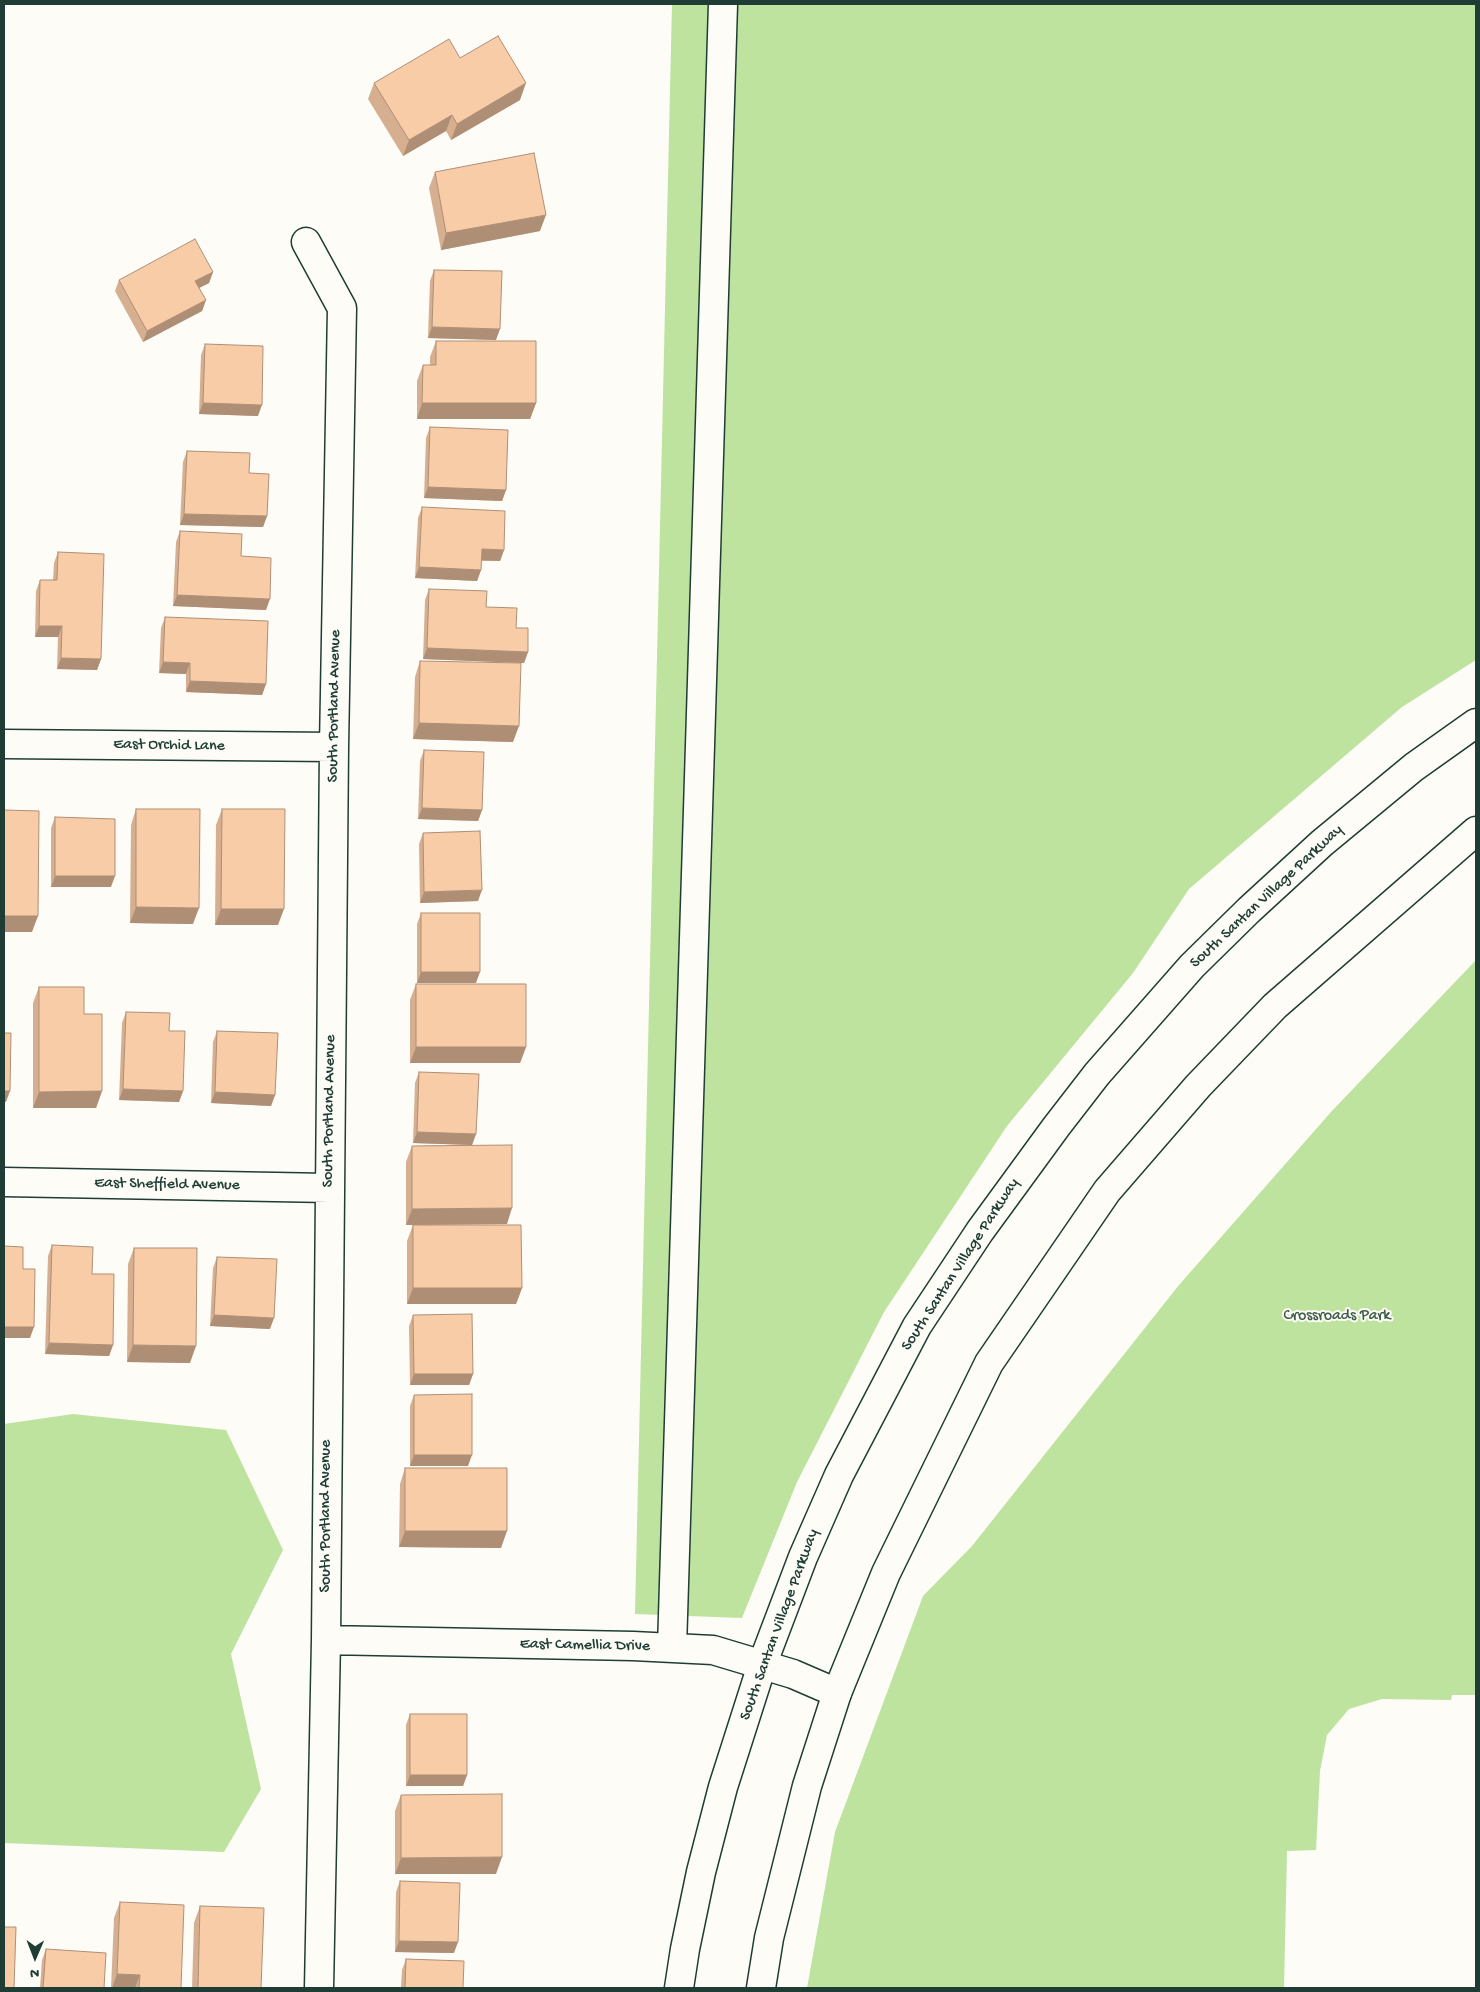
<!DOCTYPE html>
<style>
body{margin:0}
#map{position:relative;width:1480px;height:1992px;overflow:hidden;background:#fdfcf7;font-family:"Gochi Hand",sans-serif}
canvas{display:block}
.frame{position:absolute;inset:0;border:5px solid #1f3d34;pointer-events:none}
.north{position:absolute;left:10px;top:1932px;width:50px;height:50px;-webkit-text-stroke:4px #fdfcf7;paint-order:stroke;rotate:181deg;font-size:14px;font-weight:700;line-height:20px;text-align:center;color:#1f3d34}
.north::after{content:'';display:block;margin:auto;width:18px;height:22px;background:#1f3d34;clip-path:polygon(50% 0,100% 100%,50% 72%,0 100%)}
</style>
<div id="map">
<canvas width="1480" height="1992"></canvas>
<div class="frame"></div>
<div class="north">N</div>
</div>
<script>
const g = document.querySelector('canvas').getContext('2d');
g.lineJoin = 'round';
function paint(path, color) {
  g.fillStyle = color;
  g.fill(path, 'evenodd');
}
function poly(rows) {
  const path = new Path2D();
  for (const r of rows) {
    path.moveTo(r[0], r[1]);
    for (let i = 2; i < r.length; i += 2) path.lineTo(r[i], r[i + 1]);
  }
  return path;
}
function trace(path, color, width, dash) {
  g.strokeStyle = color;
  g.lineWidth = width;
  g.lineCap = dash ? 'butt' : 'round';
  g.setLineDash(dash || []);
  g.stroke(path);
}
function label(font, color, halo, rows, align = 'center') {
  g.font = font + ' "Gochi Hand",sans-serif';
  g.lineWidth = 4;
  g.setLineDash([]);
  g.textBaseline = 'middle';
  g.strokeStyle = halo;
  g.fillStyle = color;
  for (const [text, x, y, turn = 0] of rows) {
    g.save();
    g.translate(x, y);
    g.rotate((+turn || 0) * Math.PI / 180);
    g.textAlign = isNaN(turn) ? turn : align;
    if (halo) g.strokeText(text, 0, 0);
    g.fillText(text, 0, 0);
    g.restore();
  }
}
paint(poly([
 [672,4,1476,4,1476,660,1402,707,1189,889,1133,973,1007,1126,884,1312,797,1482,742,1618,635,1614],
 [1476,960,1476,1695,1452,1695,1451,1700,1382,1699,1349,1709,1327,1735,1320,1771,1316,1850,1287,1851,1284,1988,807,1988,835,1832,923,1596,972,1546,1179,1285,1331,1112],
 [73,1414,226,1430,283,1550,231,1654,261,1789,224,1852,4,1843,4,1424]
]), '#bde39e');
const minor = poly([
 [306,242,342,308,334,747,326,1640,319,1988],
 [4,744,334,747],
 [4,1182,329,1188],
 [326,1640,633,1646,713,1650,793,1674,837,1693],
 [672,1648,723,4]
]);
const major = poly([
 [679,1988,685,1949,701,1872,723,1787,762,1665,803,1557,839,1475,917,1326,980,1231,1056,1127,1097,1074,1192,966,1249,910,1322,843,1414,767,1476,723],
 [761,1988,769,1938,807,1786,837,1693,886,1573,989,1363,1107,1191,1198,1086,1275,1006,1476,831]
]);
trace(minor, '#1f3d34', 31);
trace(major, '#1f3d34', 31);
trace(minor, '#fdfcf7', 28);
trace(major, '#fdfcf7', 28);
paint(poly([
 [460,58,520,100,451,140,446,131,403,156,368,99,374,83],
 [435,172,540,231,441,250,429,188],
 [434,270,496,340,428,338,430,281],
 [213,272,209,283,199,288,206,300,202,311,143,342,115,291,119,280],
 [436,341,536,403,530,419,417,419,417,381,423,365,430,365,430,357],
 [205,344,258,416,199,414,201,355],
 [430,427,506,490,502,501,424,498,426,438],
 [187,451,249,473,267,516,263,527,180,525,183,462],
 [422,507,504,550,500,561,481,561,481,570,477,581,415,578,418,518],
 [180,531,241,556,266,610,173,606,176,542],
 [58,552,101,659,97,670,57,669,58,637,35,637,36,591,40,580,53,580,54,563],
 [429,589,486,607,516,628,528,652,524,663,423,659,425,600],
 [165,617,266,684,262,695,186,692,186,674,159,673,161,628],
 [420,661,513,742,413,739,415,677],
 [424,750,482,810,478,821,418,819,420,761],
 [136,809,193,924,130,923,131,825],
 [222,809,278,925,215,925,216,825],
 [55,817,111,887,51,887,51,828],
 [423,833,478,901,420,903,419,844],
 [421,913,476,983,417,983,417,924],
 [416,984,526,1047,520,1063,410,1063,410,1000],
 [39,987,84,1014,102,1091,96,1108,33,1108,33,1003],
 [126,1012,169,1031,183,1091,179,1102,119,1100,122,1023],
 [217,1031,275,1095,271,1106,211,1103,213,1042],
 [419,1072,476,1134,472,1145,507,1224,406,1225,406,1162,412,1146,472,1145,413,1143,415,1083],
 [413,1225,522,1288,516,1304,407,1304,407,1241],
 [52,1245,92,1274,113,1345,109,1356,45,1354,48,1256],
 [134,1248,190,1363,127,1362,128,1264],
 [217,1257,270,1329,210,1326,213,1268],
 [413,1315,473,1374,469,1385,410,1385,409,1326],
 [414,1395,468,1466,410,1466,410,1406],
 [405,1468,501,1548,399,1547,400,1484],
 [410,1714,467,1775,463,1786,406,1786,406,1725],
 [401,1795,496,1874,395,1874,395,1811],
 [400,1881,454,1953,395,1952,396,1892],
 [120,1902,181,1988,111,1988,114,1918],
 [200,1906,261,1988,192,1988,194,1923],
 [46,1949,104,1988,40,1988,42,1960],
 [406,1959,463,1988,401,1988,402,1970]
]), '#d6af90');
paint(poly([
 [526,83,520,100,451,140,457,124],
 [452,115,446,131,403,156,409,140],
 [546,215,540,231,441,250,446,233],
 [213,272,209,283,191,292,195,281],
 [206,300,202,311,143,342,147,331],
 [432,327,500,329,496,340,428,338],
 [203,403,262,405,258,416,199,414],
 [422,403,536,403,530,419,417,419],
 [428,487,506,490,502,501,424,498],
 [184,514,267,516,263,527,180,525],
 [482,549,504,550,500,561,478,560],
 [419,567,481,570,477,581,415,578],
 [177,595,270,599,266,610,173,606],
 [39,626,62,626,58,637,35,637],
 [427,648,528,652,524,663,423,659],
 [61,658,101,659,97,670,57,669],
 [163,662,190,663,186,674,159,673],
 [190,681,266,684,262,695,186,692],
 [419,723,519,726,513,742,413,739],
 [422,808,482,810,478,821,418,819],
 [55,876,115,876,111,887,51,887],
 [482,890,478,901,420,903,424,892],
 [136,907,199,908,193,924,130,923],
 [221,909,284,909,278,925,215,925],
 [4,916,38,916,32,932,4,932],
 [421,972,480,972,476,983,417,983],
 [416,1047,526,1047,520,1063,410,1063],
 [123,1089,183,1091,179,1102,119,1100],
 [4,1091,10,1091,6,1102,4,1102],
 [102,1091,96,1108,33,1108,39,1092],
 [215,1092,275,1095,271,1106,211,1103],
 [417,1132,476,1134,472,1145,413,1143],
 [512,1208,507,1224,406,1225,412,1209],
 [413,1288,522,1288,516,1304,407,1304],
 [214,1315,274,1318,270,1329,210,1326],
 [4,1327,34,1327,30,1338,4,1338],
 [49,1343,113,1345,109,1356,45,1354],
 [133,1345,196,1346,190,1363,127,1362],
 [414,1374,473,1374,469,1385,410,1385],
 [414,1455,472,1455,468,1466,410,1466],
 [405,1531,507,1531,501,1548,399,1547],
 [410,1775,467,1775,463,1786,406,1786],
 [502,1857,496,1874,395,1874,401,1858],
 [399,1941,458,1942,454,1953,395,1952],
 [117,1974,140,1975,135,1988,112,1988]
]), '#ae8f76');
const building = poly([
 [498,36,526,83,457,124,452,115,409,140,374,83,449,39,460,58,498,36],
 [534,153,546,215,446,233,435,172,534,153],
 [195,239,213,272,195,281,206,300,147,331,119,280,195,239],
 [434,270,502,271,500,329,432,327,434,270],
 [436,341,536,341,536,403,422,403,423,365,436,365,436,341],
 [205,344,263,346,262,405,203,403,205,344],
 [430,427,508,430,506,490,428,487,430,427],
 [187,451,250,453,249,473,269,474,267,516,184,514,187,451],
 [422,507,505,511,504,550,482,549,481,570,419,567,422,507],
 [180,531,242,534,241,556,271,558,270,599,177,595,180,531],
 [58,552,104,554,101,659,61,658,62,626,39,626,40,580,57,580,58,552],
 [429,589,487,591,486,607,517,608,516,628,528,628,528,652,427,648,429,589],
 [165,617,268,621,266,684,190,681,190,663,163,662,165,617],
 [420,661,521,663,519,726,419,723,420,661],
 [424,750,484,752,482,810,422,808,424,750],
 [136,809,200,809,199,908,136,907,136,809],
 [222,809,285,809,284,909,221,909,222,809],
 [4,810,39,811,38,916,4,916,4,810],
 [55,817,115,819,115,876,55,876,55,817],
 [480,831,482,890,424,892,423,833,480,831],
 [421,913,480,913,480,972,421,972,421,913],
 [416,984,526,984,526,1047,416,1047,416,984],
 [39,987,84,987,84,1014,102,1014,102,1091,39,1092,39,987],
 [126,1012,170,1013,169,1031,185,1031,183,1091,123,1089,126,1012],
 [217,1031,278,1033,275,1095,215,1092,217,1031],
 [4,1033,11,1033,10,1091,4,1091,4,1033],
 [419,1072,479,1074,476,1134,417,1132,419,1072],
 [512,1145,512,1208,412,1209,412,1146,512,1145],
 [413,1225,521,1225,522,1288,413,1288,413,1225],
 [52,1245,93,1247,92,1274,114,1274,113,1345,49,1343,52,1245],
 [4,1246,23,1247,23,1269,35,1269,34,1327,4,1327,4,1246],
 [134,1248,197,1248,196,1346,133,1345,134,1248],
 [217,1257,277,1259,274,1318,214,1315,217,1257],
 [472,1314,473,1374,414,1374,413,1315,472,1314],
 [472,1394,472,1455,414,1455,414,1395,472,1394],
 [405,1468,507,1468,507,1531,405,1531,405,1468],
 [410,1714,467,1714,467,1775,410,1775,410,1714],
 [502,1794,502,1857,401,1858,401,1795,502,1794],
 [400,1881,460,1883,458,1942,399,1941,400,1881],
 [120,1902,184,1905,181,1988,139,1988,140,1975,117,1974,120,1902],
 [200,1906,264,1908,261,1988,198,1988,200,1906],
 [4,1927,16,1927,14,1988,4,1988,4,1927],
 [46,1949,106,1953,104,1988,43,1988,46,1949],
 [406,1959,464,1961,463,1988,405,1988,406,1959]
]);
paint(building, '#f9cca8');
trace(building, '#ae8f76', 1);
label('16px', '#1f3d34', '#fdfcf7', [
 ["South Portland Avenue",335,706,-89],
 ["East Orchid Lane",169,746,1],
 ["South Santan Village Parkway",1267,897,-43],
 ["South Portland Avenue",330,1111,-89],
 ["East Sheffield Avenue",167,1185,1],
 ["South Santan Village Parkway",961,1265,-57],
 ["South Portland Avenue",327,1516,-90],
 ["South Santan Village Parkway",780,1625,-70],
 ["East Camellia Drive",585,1646,1]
]);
label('16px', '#3f5e49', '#fdfcf7', [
 ["Crossroads Park",1337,1317]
]);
</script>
